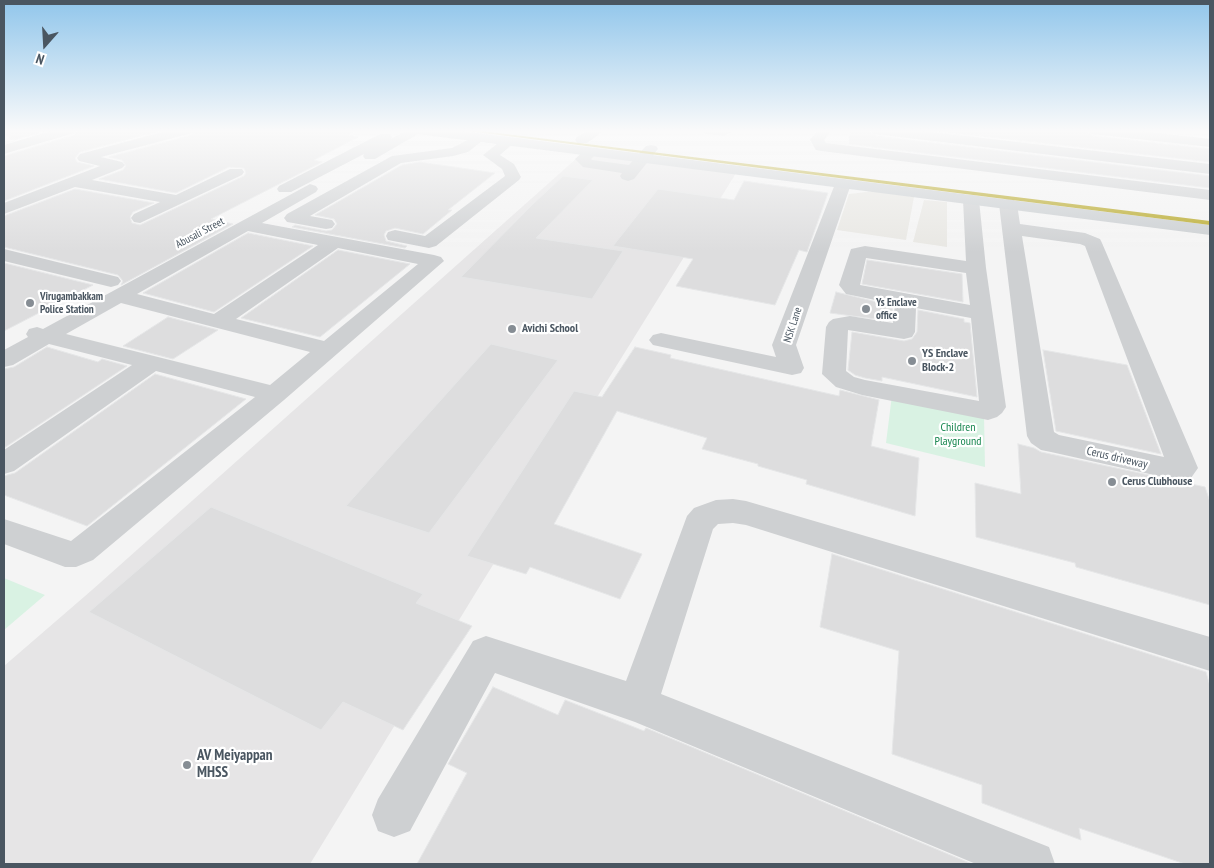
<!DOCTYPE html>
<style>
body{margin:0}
#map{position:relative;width:1214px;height:868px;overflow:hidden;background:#f4f4f4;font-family:"PT Sans Narrow",sans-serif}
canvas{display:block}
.frame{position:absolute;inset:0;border:5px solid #4a5661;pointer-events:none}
.north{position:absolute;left:20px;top:20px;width:50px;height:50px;-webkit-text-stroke:4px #fff;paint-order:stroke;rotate:199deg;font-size:14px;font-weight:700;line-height:20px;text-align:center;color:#4a5661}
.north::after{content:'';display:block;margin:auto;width:18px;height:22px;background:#4a5661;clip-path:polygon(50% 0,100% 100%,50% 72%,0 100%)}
</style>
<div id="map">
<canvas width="1214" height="868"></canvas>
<div class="frame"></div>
<div class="north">N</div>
</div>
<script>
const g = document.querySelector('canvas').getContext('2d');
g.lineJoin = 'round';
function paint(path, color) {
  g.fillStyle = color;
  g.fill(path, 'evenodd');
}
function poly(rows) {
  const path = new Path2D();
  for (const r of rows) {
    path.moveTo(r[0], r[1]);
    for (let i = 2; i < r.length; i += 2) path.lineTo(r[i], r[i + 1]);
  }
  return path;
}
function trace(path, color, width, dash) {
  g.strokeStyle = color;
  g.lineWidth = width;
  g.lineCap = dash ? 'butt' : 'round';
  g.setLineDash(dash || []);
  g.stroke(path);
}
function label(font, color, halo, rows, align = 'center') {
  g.font = font + ' "PT Sans Narrow",sans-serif';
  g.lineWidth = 4.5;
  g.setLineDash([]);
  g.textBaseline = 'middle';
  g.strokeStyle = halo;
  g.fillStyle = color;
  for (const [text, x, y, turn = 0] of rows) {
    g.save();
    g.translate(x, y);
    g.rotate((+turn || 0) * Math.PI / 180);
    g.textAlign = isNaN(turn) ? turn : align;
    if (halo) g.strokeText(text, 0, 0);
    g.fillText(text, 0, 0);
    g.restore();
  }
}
paint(poly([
 [875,191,914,197,906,240,837,230,849,194],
 [924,200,947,202,947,247,913,242]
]), '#e8e7e3');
paint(poly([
 [587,149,738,170,478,589,310,864,4,864,4,666,92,590]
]), '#e6e5e6');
paint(poly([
 [892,395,984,415,985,467,886,443],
 [4,578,45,595,4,630]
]), '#d9f2e3');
const building = poly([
 [11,130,47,130,14,140,10,139,11,130],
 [78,130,162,130,80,152,75,158,77,162,94,166,4,201,4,156,75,135,78,130],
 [196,130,357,130,348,135,358,137,314,160,322,162,211,219,233,224,121,285,123,281,118,275,4,247,4,216,75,189,154,203,133,212,130,217,132,223,140,225,244,176,246,173,244,168,229,167,176,193,99,179,123,170,126,166,122,160,109,157,192,135,196,130],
 [850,130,866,130,875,136,1210,176,1210,188,849,144,850,130],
 [930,130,1083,130,1092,136,1210,149,1210,162,930,130],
 [420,162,495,173,448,210,452,210,423,234,395,228,386,231,384,235,386,241,407,246,405,248,292,227,295,225,326,231,332,230,337,224,334,219,315,215,402,165,420,162],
 [563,176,593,180,536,238,623,251,592,299,461,277,532,205,563,176],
 [744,181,828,193,807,252,799,250,775,305,676,286,693,259,613,246,658,189,734,200,744,181],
 [248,233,313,246,214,312,143,293,248,233],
 [338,250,410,264,320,337,241,318,338,250],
 [867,260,962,274,963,302,862,284,867,260],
 [4,263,93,285,4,331,4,263],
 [836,292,893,306,891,321,830,313,836,292],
 [918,310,964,319,964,322,970,323,977,397,882,377,882,381,865,378,855,375,848,370,852,332,904,341,912,339,917,332,918,310],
 [168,317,218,330,173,359,123,346,168,317],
 [491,344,558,360,429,533,346,506,491,344],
 [47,347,98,362,102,359,127,366,4,448,4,369,14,367,47,347],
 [635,347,671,355,670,358,839,396,840,390,879,400,871,446,919,458,915,516,806,484,807,480,758,466,758,464,702,449,707,438,617,411,554,524,642,554,620,599,530,567,526,574,467,556,574,391,602,397,635,347],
 [1043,350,1127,365,1161,454,1056,431,1043,350],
 [155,374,246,399,87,526,4,495,4,476,15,473,155,374],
 [1018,444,1034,448,1041,452,1205,487,1210,502,1210,605,1076,567,1075,563,976,537,975,483,1021,494,1018,444],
 [211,507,423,594,416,603,472,626,403,730,343,702,321,730,89,612,211,507],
 [832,554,1206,672,1210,686,1210,864,1185,864,1079,828,1081,840,982,803,982,785,892,754,899,651,820,627,832,554],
 [493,687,558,715,565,700,644,731,646,728,972,864,417,864,467,773,448,764,493,687]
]);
paint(building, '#ddddde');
trace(building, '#e5e6e7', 1);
paint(poly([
 [54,130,76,130,74,133,4,154,4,145,54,130],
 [170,130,194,130,192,133,101,157,122,162,125,165,122,168,92,180,176,195,230,169,242,169,244,172,242,175,140,223,134,222,131,218,134,214,160,202,75,187,4,214,4,203,100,166,79,161,77,158,80,154,170,130],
 [407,130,425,130,375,159,365,159,363,156,364,154,291,192,279,192,277,189,279,186,380,134,390,134,392,137,391,139,407,130],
 [588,130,605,130,587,143,577,143,575,140,577,137,588,130],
 [699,130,730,130,731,132,724,136,706,134,699,130],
 [818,130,832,130,824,140,826,143,1210,190,1210,200,821,151,816,150,810,140,818,130],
 [868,130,912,130,1210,164,1210,174,875,134,868,130],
 [1085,130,1132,130,1210,139,1210,147,1092,134,1085,130],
 [479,134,486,138,468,152,453,156,401,163,310,216,332,220,335,224,332,228,326,229,293,223,287,222,284,218,287,214,392,156,452,148,479,134],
 [508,138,513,139,515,142,500,155,514,164,521,177,519,180,436,246,429,248,388,240,386,236,388,232,395,230,425,236,505,176,502,169,483,155,503,139,508,138],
 [651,145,656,146,658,149,634,179,628,181,622,179,620,176,622,173,583,167,575,159,586,149,591,148,596,149,598,152,591,159,592,160,629,165,646,146,651,145],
 [843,179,849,181,851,184,796,345,804,368,801,373,792,375,653,345,649,340,653,335,661,333,776,357,772,345,835,184,837,181,843,179],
 [310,184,316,186,318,189,316,192,262,223,434,255,441,257,444,261,284,400,93,560,76,567,65,567,4,544,4,519,71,541,255,397,156,371,14,471,4,474,4,450,132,365,49,344,13,365,4,367,4,350,28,337,26,334,29,329,37,327,43,329,310,184],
 [248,231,318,245,214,314,137,294,248,231],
 [338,248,418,264,324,341,236,319,338,248],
 [121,303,310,352,270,385,66,334,121,303],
 [971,195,977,196,979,200,986,268,1006,407,1002,413,997,417,988,420,862,395,836,387,822,374,826,327,829,322,833,319,850,316,893,323,895,304,846,294,839,285,851,249,865,246,966,261,963,200,965,196,971,195],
 [866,258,966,273,970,305,860,285,866,258],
 [916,308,971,318,979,401,865,380,854,377,846,371,848,330,904,339,912,337,915,332,916,308],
 [1008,199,1014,200,1017,204,1020,224,1085,233,1100,239,1102,243,1198,468,1191,478,1181,481,1051,452,1041,450,1031,443,1027,436,999,204,1002,200,1008,199],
 [1022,236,1080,244,1085,246,1164,457,1059,435,1054,432,1022,236],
 [4,249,118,277,121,281,118,285,111,287,4,261,4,249],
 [733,499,746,501,1210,637,1210,671,746,525,733,523,718,524,713,529,661,694,1049,847,1055,864,976,864,635,722,495,673,410,831,394,837,378,831,372,815,378,799,473,641,486,636,626,681,687,516,694,508,716,500,733,499]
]), '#ced0d2');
paint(poly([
 [411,130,453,130,1210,225,1210,235,418,134,411,130]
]), '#caced1');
paint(poly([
 [460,130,474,130,1210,221,1210,225,460,130]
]), '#b7a827');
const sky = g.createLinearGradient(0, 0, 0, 252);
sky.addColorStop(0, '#91c6eb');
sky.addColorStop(0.52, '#fafafa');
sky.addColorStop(1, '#fafafa00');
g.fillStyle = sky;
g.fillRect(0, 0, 1214, 252);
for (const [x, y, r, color] of [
 [30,303,5,"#868d94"],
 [866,309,5,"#868d94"],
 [512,329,5,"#868d94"],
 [912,361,5,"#868d94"],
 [1112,482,5,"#868d94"],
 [187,765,5,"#868d94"]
]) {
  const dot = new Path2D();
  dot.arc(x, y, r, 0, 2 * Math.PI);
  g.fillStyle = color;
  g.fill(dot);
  trace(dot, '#fff', 2);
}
label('11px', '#4a5661', '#fff', [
 ["Abusali Street",200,233,-28],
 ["NSK Lane",793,325,-72]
]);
label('bold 11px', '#4a5661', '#fff', [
 ["Virugambakkam",40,297],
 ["Police Station",40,310],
 ["Ys Enclave",876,303],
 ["office",876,316]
], 'left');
label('bold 12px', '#4a5661', '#fff', [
 ["Avichi School",522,329],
 ["YS Enclave",922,354],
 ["Block-2",922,368],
 ["Cerus Clubhouse",1122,482]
], 'left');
label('12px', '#17864f', '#fff', [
 ["Children",958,428],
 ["Playground",958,442]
]);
label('12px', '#4a5661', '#fff', [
 ["Cerus driveway",1117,458,13]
]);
label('bold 15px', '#4a5661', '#fff', [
 ["AV Meiyappan",197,756],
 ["MHSS",197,773]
], 'left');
</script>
